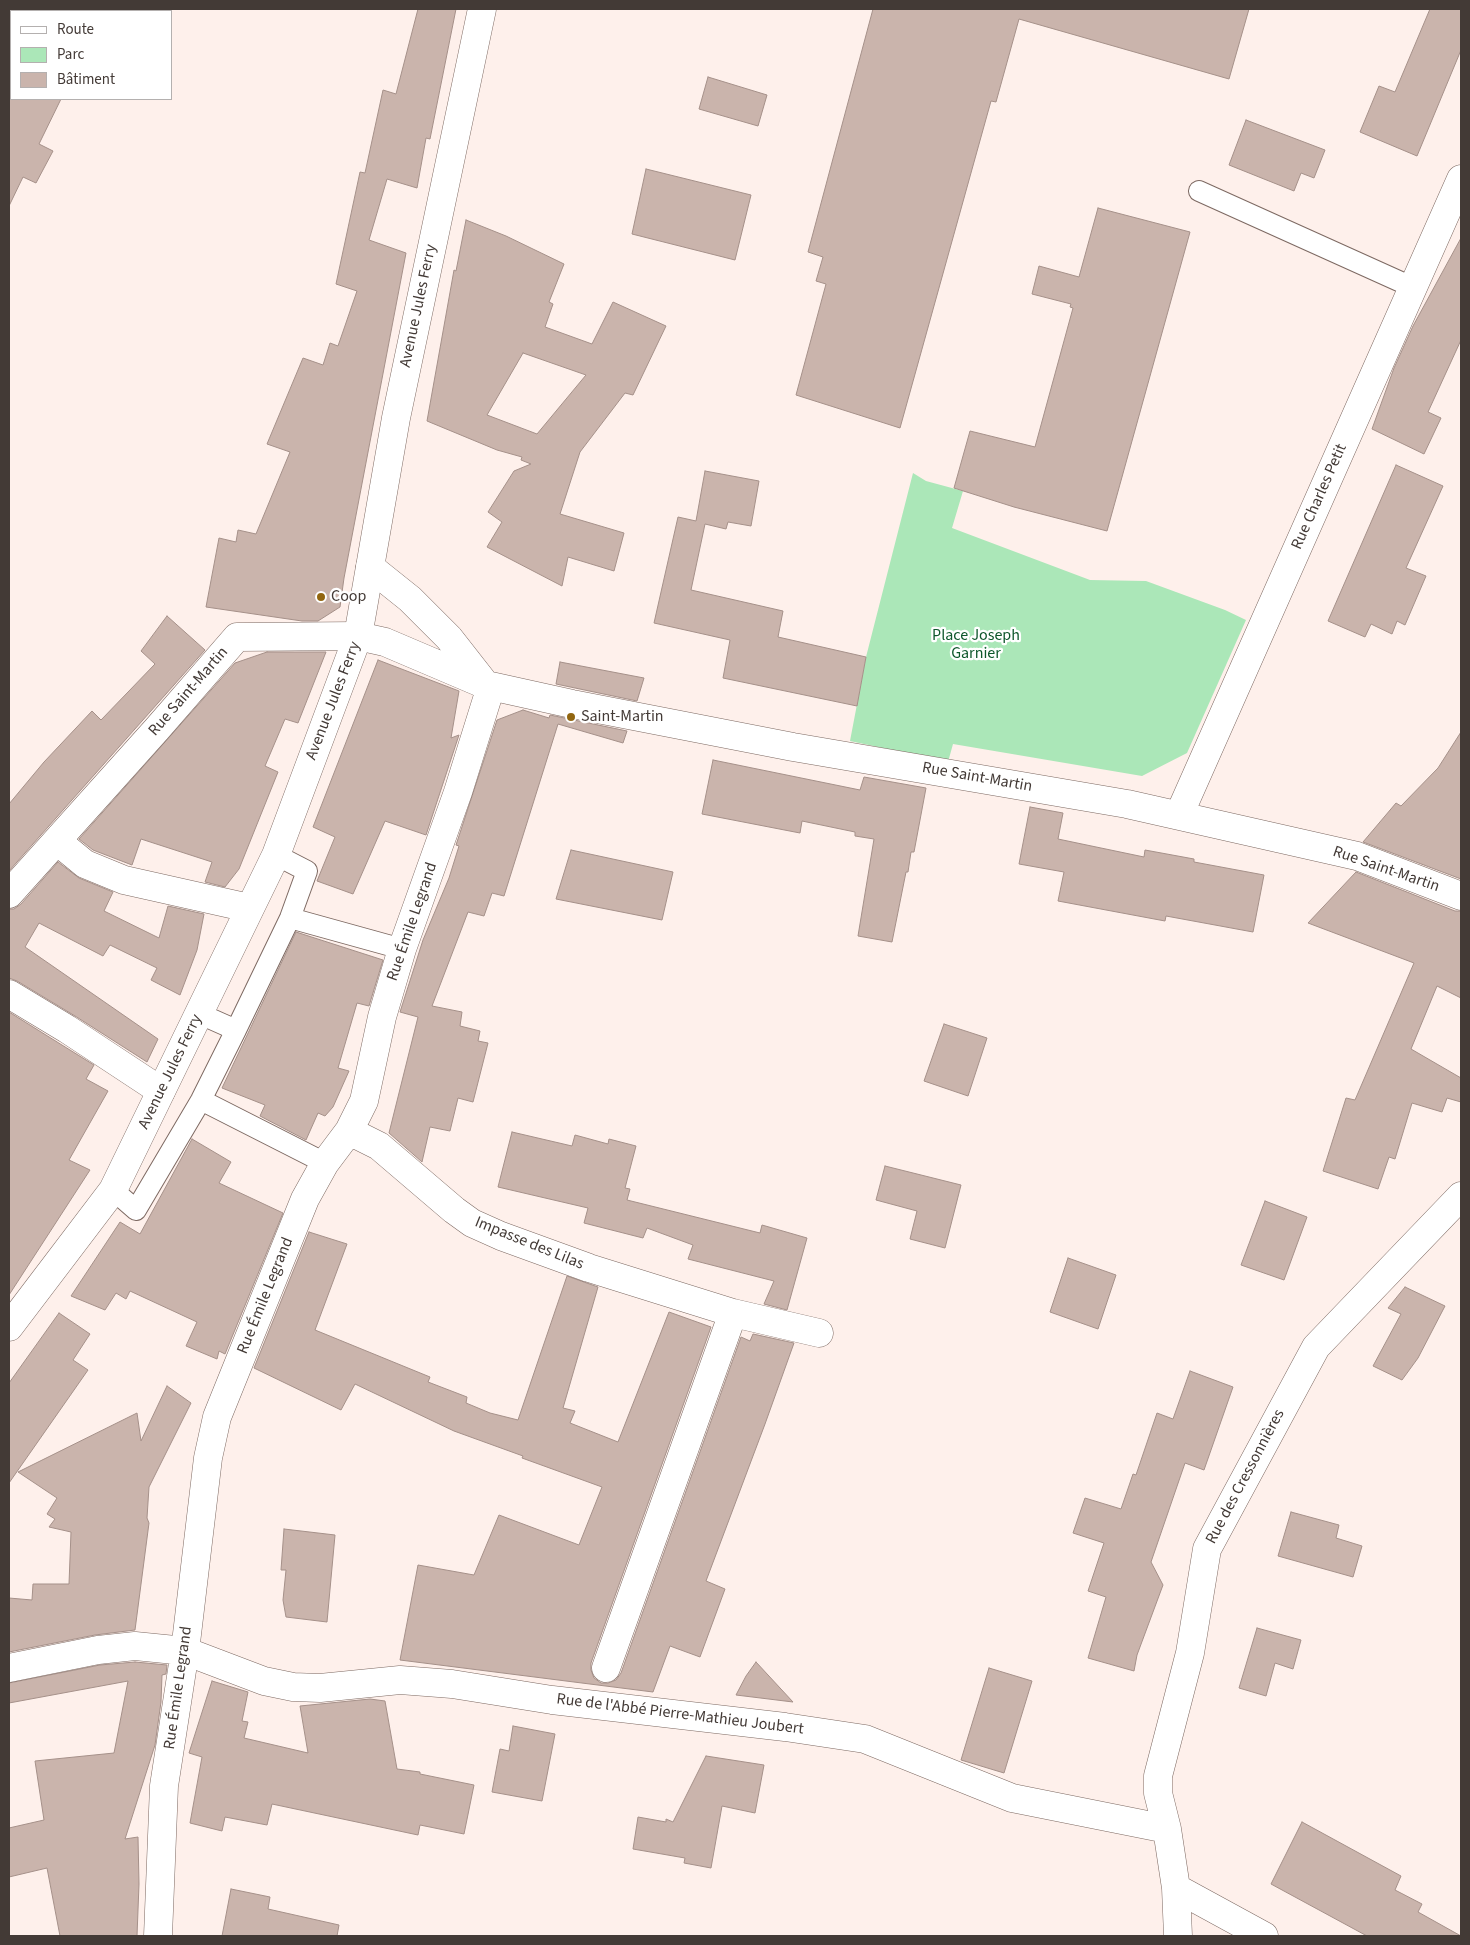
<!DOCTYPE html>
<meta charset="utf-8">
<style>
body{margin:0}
#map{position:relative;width:1470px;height:1945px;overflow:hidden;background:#fef0eb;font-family:"Source Sans 3",sans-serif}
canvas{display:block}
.frame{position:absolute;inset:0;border:10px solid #433a36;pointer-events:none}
.legend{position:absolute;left:10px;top:10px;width:162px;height:90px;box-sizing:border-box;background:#fff;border:1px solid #b4b0af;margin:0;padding:6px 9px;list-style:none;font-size:15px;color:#433a36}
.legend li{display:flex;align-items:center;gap:10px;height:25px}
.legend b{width:25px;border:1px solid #b4b0af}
</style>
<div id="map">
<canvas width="1470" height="1945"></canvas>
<div class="frame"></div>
<ul class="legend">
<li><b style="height:6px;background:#fff"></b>Route</li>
<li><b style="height:14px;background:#abe7b8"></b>Parc</li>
<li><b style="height:14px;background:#cab4ac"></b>Bâtiment</li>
</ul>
</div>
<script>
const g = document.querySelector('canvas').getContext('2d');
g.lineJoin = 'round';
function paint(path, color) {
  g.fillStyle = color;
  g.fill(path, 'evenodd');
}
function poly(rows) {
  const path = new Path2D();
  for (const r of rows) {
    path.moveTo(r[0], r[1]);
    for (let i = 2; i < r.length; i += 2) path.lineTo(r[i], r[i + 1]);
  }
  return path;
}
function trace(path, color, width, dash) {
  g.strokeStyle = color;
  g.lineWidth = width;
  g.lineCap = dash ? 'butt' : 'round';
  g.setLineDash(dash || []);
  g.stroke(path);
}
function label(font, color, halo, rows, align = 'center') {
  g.font = font + ' "Source Sans 3",sans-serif';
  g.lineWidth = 4.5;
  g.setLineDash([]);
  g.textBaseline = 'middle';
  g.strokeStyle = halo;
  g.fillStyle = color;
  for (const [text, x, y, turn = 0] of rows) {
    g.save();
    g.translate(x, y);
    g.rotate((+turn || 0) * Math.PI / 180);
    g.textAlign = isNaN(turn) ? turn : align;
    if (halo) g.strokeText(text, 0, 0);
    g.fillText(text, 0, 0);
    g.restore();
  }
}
paint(poly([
 [913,473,926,481,963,491,952,528,1090,580,1146,581,1225,610,1246,620,1187,753,1142,776,953,744,948,762,850,741,866,657]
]), '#abe7b8');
const building = poly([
 [418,9,456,9,430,139,426,138,417,188,387,179,369,240,406,253,344,578,340,607,318,621,302,621,206,607,219,538,236,542,238,530,256,534,290,452,267,444,303,358,323,365,330,343,338,346,357,291,336,284,360,172,365,173,383,90,396,94,418,9],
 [873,9,1249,9,1229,79,1019,19,996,102,991,101,900,428,796,395,826,284,816,281,823,257,808,252,873,9],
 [1430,9,1461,9,1461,50,1417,156,1360,132,1379,86,1395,92,1430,9],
 [708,77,767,95,758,126,699,109,708,77],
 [9,99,61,99,39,144,53,151,36,183,23,177,9,206,9,99],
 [1246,120,1325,150,1314,178,1301,173,1294,191,1229,165,1246,120],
 [646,169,751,195,735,260,632,234,646,169],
 [1098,208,1190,232,1107,531,1014,507,954,488,970,431,1035,447,1073,308,1070,307,1071,304,1032,294,1039,266,1079,277,1098,208],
 [466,220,506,236,564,264,549,302,553,304,545,327,592,344,613,302,666,326,633,395,625,393,580,452,560,514,624,533,614,571,568,557,562,586,487,547,502,522,488,512,514,471,531,464,521,460,522,457,497,450,427,421,454,270,456,271,466,220],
 [523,353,586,375,537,434,487,415,523,353],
 [1461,238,1461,340,1428,412,1441,418,1424,454,1372,429,1394,368,1413,326,1461,238],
 [1396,465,1443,486,1406,568,1426,576,1405,625,1397,621,1392,634,1371,624,1365,637,1328,621,1396,465],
 [705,471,759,481,751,526,728,522,726,529,705,524,691,590,783,611,778,637,866,657,857,706,723,678,730,640,654,623,678,517,696,521,705,471],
 [167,616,205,650,9,871,9,804,44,762,92,711,101,720,155,664,141,651,167,616],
 [267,652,326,652,298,723,285,719,265,766,278,772,239,869,225,887,205,882,212,862,141,839,132,865,93,850,79,839,235,663,267,652],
 [378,660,459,691,451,738,459,735,426,835,385,821,353,894,317,881,335,837,313,827,378,660],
 [560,662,644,678,637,701,556,684,560,662],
 [523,710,549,718,550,715,627,731,623,743,558,724,504,896,492,893,484,916,468,912,432,1006,462,1012,460,1026,480,1031,478,1041,488,1043,473,1102,458,1098,450,1131,430,1127,422,1162,389,1133,418,1017,400,1012,423,940,449,878,459,846,456,845,497,720,523,710],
 [1461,732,1461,879,1363,842,1396,803,1401,806,1438,768,1461,732],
 [713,760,860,790,864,777,926,788,914,852,911,852,908,872,906,872,892,942,858,936,874,839,855,836,855,832,802,821,800,833,702,814,713,760],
 [1030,807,1063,813,1058,839,1144,857,1145,850,1194,859,1194,862,1264,875,1253,932,1166,916,1165,921,1058,901,1064,872,1019,864,1030,807],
 [571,850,673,872,662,920,556,899,571,850],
 [58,862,79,878,113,892,104,911,159,938,168,906,204,914,197,950,180,995,151,980,157,968,110,945,103,956,39,923,25,947,158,1039,147,1062,75,1016,17,981,9,978,9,909,14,909,21,904,58,862],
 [1356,872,1455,911,1461,911,1461,998,1437,986,1411,1049,1461,1078,1461,1102,1447,1098,1442,1112,1412,1103,1395,1159,1389,1157,1378,1189,1323,1171,1346,1098,1355,1100,1414,963,1308,923,1356,872],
 [296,932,383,960,369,1006,357,1003,338,1068,349,1071,333,1107,325,1116,318,1113,306,1140,260,1116,265,1105,222,1088,296,932],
 [9,1012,94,1065,86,1079,108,1091,69,1160,90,1170,9,1295,9,1012],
 [944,1024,987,1038,968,1096,924,1081,944,1024],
 [512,1132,572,1146,575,1135,608,1144,609,1139,636,1146,625,1188,630,1189,627,1200,760,1233,762,1225,807,1238,787,1310,764,1304,774,1281,688,1259,693,1245,647,1228,643,1238,584,1223,588,1208,498,1187,512,1132],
 [192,1139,231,1162,219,1183,283,1213,225,1354,219,1351,217,1359,186,1346,197,1322,130,1291,126,1299,116,1293,105,1310,71,1296,120,1222,140,1234,192,1139],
 [885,1166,961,1185,945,1248,910,1239,917,1211,876,1200,885,1166],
 [1265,1201,1307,1217,1284,1280,1241,1265,1265,1201],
 [309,1232,347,1244,315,1330,430,1377,428,1382,467,1397,466,1403,490,1413,518,1420,567,1276,598,1287,563,1408,575,1411,570,1423,618,1442,669,1312,711,1327,591,1663,591,1670,594,1678,601,1683,608,1683,616,1680,621,1673,741,1337,750,1341,753,1334,794,1343,765,1424,706,1581,725,1589,700,1657,670,1646,653,1692,400,1660,418,1565,474,1575,499,1515,579,1545,602,1487,522,1458,523,1456,454,1431,355,1384,341,1410,254,1368,309,1232],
 [1068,1258,1116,1275,1098,1329,1050,1312,1068,1258],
 [1405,1287,1445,1306,1418,1358,1402,1380,1373,1366,1401,1314,1388,1308,1405,1287],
 [59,1313,90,1334,73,1360,88,1370,9,1483,9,1383,59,1313],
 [1190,1371,1233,1387,1204,1470,1185,1463,1151,1562,1163,1585,1137,1655,1134,1671,1088,1658,1106,1597,1088,1591,1104,1543,1073,1533,1085,1498,1121,1509,1133,1474,1136,1475,1157,1413,1173,1419,1190,1371],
 [167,1386,191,1403,149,1487,147,1518,149,1523,135,1630,95,1635,9,1652,9,1598,32,1600,33,1584,69,1584,71,1532,49,1527,55,1519,47,1514,57,1498,18,1472,137,1413,141,1441,167,1386],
 [1291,1512,1339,1525,1336,1538,1362,1546,1353,1577,1278,1556,1291,1512],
 [284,1529,335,1535,327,1622,286,1617,283,1600,286,1570,281,1570,284,1529],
 [1257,1628,1301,1640,1293,1669,1275,1663,1266,1696,1239,1688,1257,1628],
 [135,1662,167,1665,166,1674,162,1675,161,1702,155,1745,125,1839,138,1837,139,1884,137,1936,60,1936,47,1868,9,1877,9,1828,44,1820,35,1761,114,1753,128,1681,9,1703,9,1683,100,1665,135,1662],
 [756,1662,793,1702,736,1695,746,1676,756,1662],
 [989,1668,1032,1681,1004,1773,961,1760,989,1668],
 [212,1681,248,1692,242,1721,248,1722,244,1738,308,1753,300,1706,370,1699,385,1701,397,1769,420,1772,420,1774,474,1785,464,1834,420,1825,418,1835,272,1804,267,1825,225,1817,222,1831,190,1823,202,1757,189,1753,212,1681],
 [513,1726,555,1734,542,1801,492,1792,500,1749,509,1751,513,1726],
 [706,1756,764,1765,755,1813,722,1806,711,1868,684,1863,685,1858,633,1849,638,1817,666,1822,666,1819,673,1822,706,1756],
 [1302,1822,1401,1876,1395,1890,1422,1904,1418,1912,1461,1936,1367,1936,1271,1884,1302,1822],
 [231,1889,270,1897,268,1909,339,1925,337,1936,222,1936,231,1889]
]);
paint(building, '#cab4ac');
trace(building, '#a59089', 1);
const service = poly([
 [1199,191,1412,287],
 [290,918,402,949],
 [200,1014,236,1030,290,918,307,871,276,855],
 [201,1100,325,1163],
 [113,1190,136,1210,201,1100,236,1030]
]);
const minor = poly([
 [27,11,29,9],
 [9,37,11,34],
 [370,567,410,599,449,638,485,684],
 [1179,815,1461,179],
 [57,841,85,864,124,880,249,908],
 [9,894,157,729,237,637,358,636,385,642,486,685,572,704,793,747,1127,804,1357,856,1461,896],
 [9,994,67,1029,161,1091],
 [349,1131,379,1146,454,1210,472,1223,501,1236,589,1268,733,1313,606,1668],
 [733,1313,819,1333],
 [9,1668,98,1650,135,1646,185,1651,264,1681,293,1687,320,1688,400,1680,452,1684,552,1700,785,1727,865,1739,1012,1798,1167,1829],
 [1176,1888,1264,1936],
 [158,1936,164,1786,185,1651,208,1458,217,1417,305,1199,325,1163,349,1131,364,1101,382,1017,402,949,458,792,488,696,486,685],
 [1178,1936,1176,1888,1167,1829,1158,1793,1158,1776,1190,1653,1207,1549,1316,1347,1461,1196]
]);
const tertiary = poly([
 [9,1327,113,1190,276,855,358,636,396,418,482,9]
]);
trace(service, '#7d6962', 22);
trace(minor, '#7d6962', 29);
trace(tertiary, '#7d6962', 29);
trace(service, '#fff', 20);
trace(minor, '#fff', 28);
trace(tertiary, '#fff', 28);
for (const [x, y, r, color] of [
 [321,597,5,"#926610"],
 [571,717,5,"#926610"]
]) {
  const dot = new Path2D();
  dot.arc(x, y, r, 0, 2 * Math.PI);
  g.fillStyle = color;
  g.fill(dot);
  trace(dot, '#fff', 2);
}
label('16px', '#433a36', '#fff', [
 ["Avenue Jules Ferry",419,306,-78],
 ["Rue Charles Petit",1320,497,-66],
 ["Rue Saint-Martin",189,692,-49],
 ["Avenue Jules Ferry",334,701,-69],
 ["Rue Saint-Martin",977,778,10],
 ["Rue Saint-Martin",1386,870,19],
 ["Rue Émile Legrand",413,922,-71],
 ["Avenue Jules Ferry",171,1072,-64],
 ["Impasse des Lilas",529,1244,22],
 ["Rue Émile Legrand",266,1296,-68],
 ["Rue des Cressonnières",1246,1477,-62],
 ["Rue Émile Legrand",179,1688,-82],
 ["Rue de l'Abbé Pierre-Mathieu Joubert",680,1715,7]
]);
label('16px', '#433a36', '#fff', [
 ["Coop",331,597],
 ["Saint-Martin",581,717]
], 'left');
label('16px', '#0e572b', '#fff', [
 ["Place Joseph",976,636],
 ["Garnier",976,654]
]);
</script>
